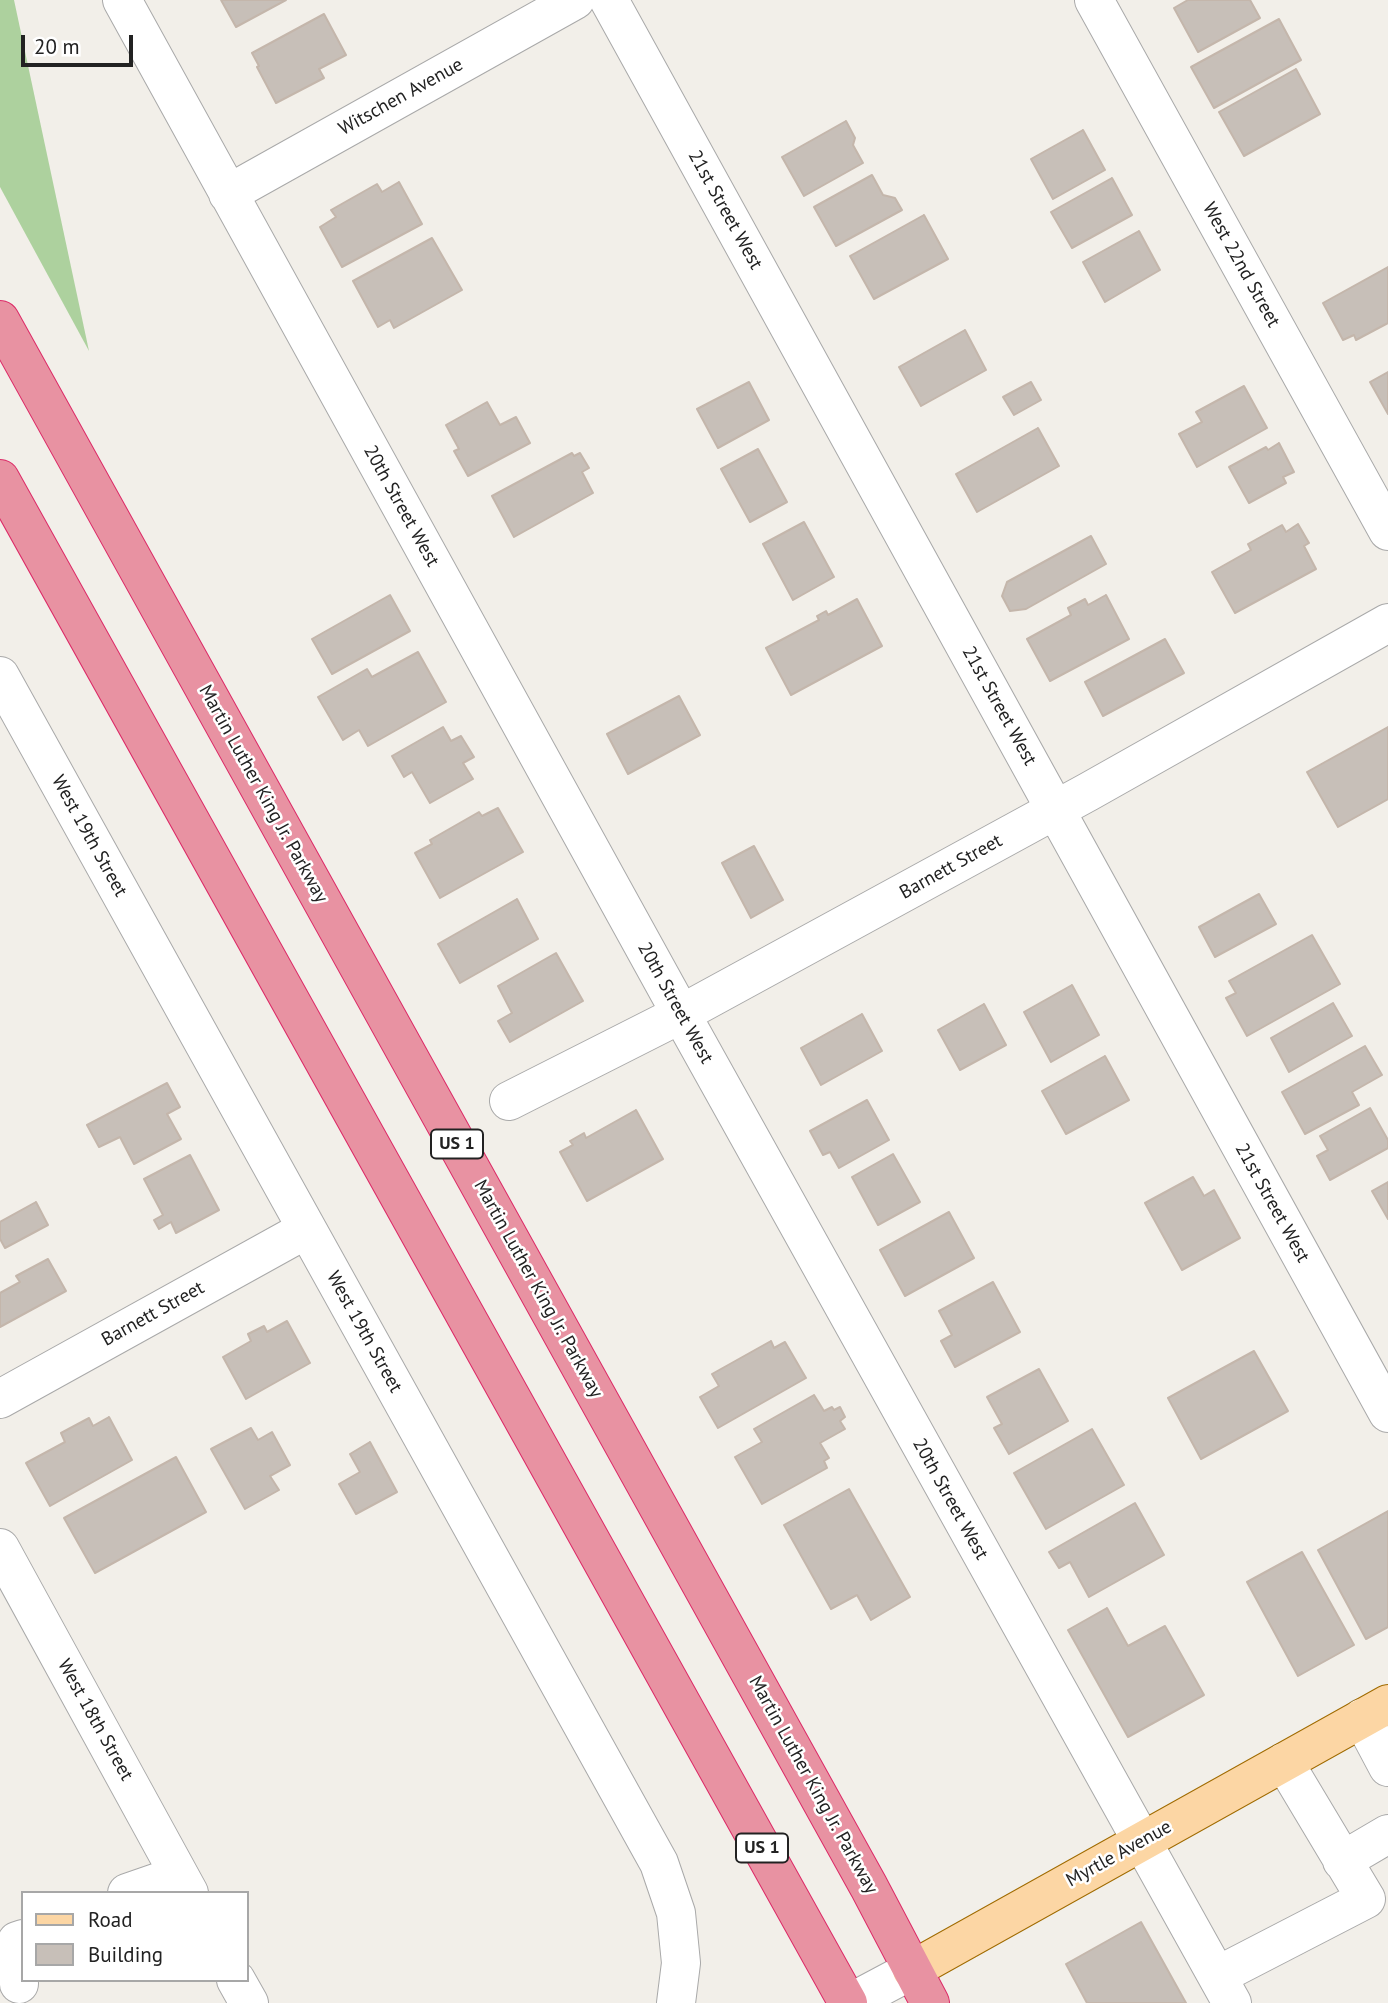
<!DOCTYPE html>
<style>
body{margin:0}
#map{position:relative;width:1388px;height:2003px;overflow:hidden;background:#f2efe9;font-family:"PT Sans",sans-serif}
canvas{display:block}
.legend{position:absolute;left:21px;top:1891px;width:228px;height:91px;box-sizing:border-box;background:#fff;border:2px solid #a7a7a7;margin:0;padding:9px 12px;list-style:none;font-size:21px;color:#222}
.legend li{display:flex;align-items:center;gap:14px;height:35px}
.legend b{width:35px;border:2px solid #a7a7a7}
.scale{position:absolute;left:21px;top:35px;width:112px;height:32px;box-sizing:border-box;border:4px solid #222;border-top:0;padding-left:9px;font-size:21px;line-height:24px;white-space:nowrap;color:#222;-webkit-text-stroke:5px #fff;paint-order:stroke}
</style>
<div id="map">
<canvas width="1388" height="2003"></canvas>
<ul class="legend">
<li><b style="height:9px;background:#fcd6a4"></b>Road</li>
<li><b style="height:19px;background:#c7bfb8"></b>Building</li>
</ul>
<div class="scale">20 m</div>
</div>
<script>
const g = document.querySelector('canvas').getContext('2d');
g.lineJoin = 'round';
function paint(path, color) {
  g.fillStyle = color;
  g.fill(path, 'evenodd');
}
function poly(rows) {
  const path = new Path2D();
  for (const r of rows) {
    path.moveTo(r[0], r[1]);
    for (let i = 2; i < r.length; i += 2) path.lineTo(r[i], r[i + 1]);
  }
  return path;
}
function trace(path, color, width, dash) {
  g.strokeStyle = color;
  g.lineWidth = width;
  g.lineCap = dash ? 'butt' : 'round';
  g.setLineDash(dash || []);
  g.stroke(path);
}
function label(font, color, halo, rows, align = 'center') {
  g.font = font + ' "PT Sans",sans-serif';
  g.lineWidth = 5;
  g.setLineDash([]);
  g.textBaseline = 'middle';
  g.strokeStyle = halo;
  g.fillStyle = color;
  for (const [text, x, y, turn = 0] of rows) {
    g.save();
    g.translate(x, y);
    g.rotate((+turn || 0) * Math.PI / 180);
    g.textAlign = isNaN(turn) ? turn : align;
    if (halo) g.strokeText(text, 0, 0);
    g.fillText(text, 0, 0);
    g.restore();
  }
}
paint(poly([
 [0,0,14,0,89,351,0,187]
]), '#add19e');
const building = poly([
 [221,0,286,0,236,27,221,0],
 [1188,0,1250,0,1260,18,1198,52,1174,8,1188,0],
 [324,14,346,55,319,69,324,78,276,103,257,67,259,66,252,53,324,14],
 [1279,19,1301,60,1214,108,1191,67,1279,19],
 [1296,69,1320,114,1244,156,1219,112,1296,69],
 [846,121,855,138,853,145,863,163,804,196,782,157,846,121],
 [1083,130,1105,170,1053,199,1031,159,1083,130],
 [872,175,883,195,895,198,902,210,836,246,814,207,872,175],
 [1112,178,1132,215,1072,248,1051,212,1112,178],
 [399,182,422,224,342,267,320,227,336,217,331,210,377,184,382,192,399,182],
 [924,215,948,259,874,299,850,256,924,215],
 [1139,231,1160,270,1105,302,1083,262,1139,231],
 [432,238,462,290,394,328,390,320,378,327,353,281,432,238],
 [1388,267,1388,323,1356,340,1354,335,1343,340,1323,303,1388,267],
 [965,330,986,370,921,406,899,367,965,330],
 [1388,372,1388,414,1370,382,1388,372],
 [749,382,769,420,718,448,697,409,749,382],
 [1031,382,1041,400,1014,415,1003,397,1031,382],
 [1244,386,1267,428,1197,467,1179,434,1202,422,1196,412,1244,386],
 [487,402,500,425,516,417,530,443,468,476,454,451,459,449,446,425,487,402],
 [1038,428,1059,466,977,512,956,474,1038,428],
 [1279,443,1294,472,1283,477,1286,483,1249,503,1229,467,1266,447,1268,450,1279,443],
 [758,449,787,502,750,522,721,469,758,449],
 [572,453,574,456,580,453,589,468,582,472,593,493,514,537,492,496,572,453],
 [804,522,834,577,793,600,763,544,804,522],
 [1298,524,1309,543,1304,546,1316,569,1235,613,1212,572,1251,550,1248,544,1282,525,1286,532,1298,524],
 [1091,536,1106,564,1026,609,1010,611,1002,596,1007,582,1091,536],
 [390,595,410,631,332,674,312,639,390,595],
 [1106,595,1129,639,1050,681,1027,639,1071,615,1068,608,1085,599,1088,605,1106,595],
 [857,599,882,646,791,695,766,648,819,620,817,616,826,611,828,615,857,599],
 [1165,639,1184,673,1103,716,1085,682,1165,639],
 [418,652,446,702,368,746,359,730,343,740,318,697,367,669,372,677,418,652],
 [679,696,700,735,628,774,607,734,679,696],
 [443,727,451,741,461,736,474,757,463,763,473,779,430,803,412,772,404,777,392,756,443,727],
 [1388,727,1388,799,1338,827,1307,772,1388,727],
 [498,808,523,852,440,898,415,853,432,844,430,840,479,812,482,816,498,808],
 [754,846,783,900,751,918,722,863,754,846],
 [1259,894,1276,924,1215,957,1199,927,1259,894],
 [517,899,538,939,460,983,438,944,517,899],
 [1312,935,1340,984,1247,1036,1226,998,1236,993,1229,981,1312,935],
 [556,953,583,1001,510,1042,498,1021,512,1013,498,986,556,953],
 [1072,985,1099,1035,1051,1062,1024,1012,1072,985],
 [1333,1003,1352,1036,1289,1072,1271,1038,1333,1003],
 [984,1004,1006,1045,960,1070,938,1030,984,1004],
 [862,1014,882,1051,821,1085,801,1048,862,1014],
 [1365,1046,1382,1075,1352,1092,1359,1105,1305,1134,1282,1092,1365,1046],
 [1105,1056,1129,1100,1066,1134,1042,1091,1105,1056],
 [167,1083,180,1107,167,1114,181,1139,134,1164,120,1137,99,1147,87,1125,167,1083],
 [867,1100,889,1140,839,1168,830,1152,823,1155,810,1131,867,1100],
 [1370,1108,1388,1140,1388,1148,1330,1180,1317,1156,1328,1150,1320,1136,1370,1108],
 [636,1110,663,1159,587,1201,560,1152,573,1145,570,1141,584,1133,586,1138,636,1110],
 [893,1154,920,1202,878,1225,852,1177,893,1154],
 [190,1155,219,1210,176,1233,171,1222,159,1229,154,1220,163,1215,144,1179,190,1155],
 [1193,1177,1204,1196,1214,1190,1240,1238,1182,1270,1145,1203,1193,1177],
 [1388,1182,1388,1219,1372,1191,1388,1182],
 [36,1202,48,1225,5,1248,0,1239,0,1222,36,1202],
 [949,1212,974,1258,905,1296,880,1250,949,1212],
 [48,1259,66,1291,0,1327,0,1293,20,1282,16,1276,48,1259],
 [993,1282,1020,1332,955,1367,941,1341,952,1335,939,1311,993,1282],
 [287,1321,310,1363,246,1399,223,1357,251,1341,248,1334,264,1326,267,1332,287,1321],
 [771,1341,774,1348,785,1342,806,1378,718,1428,700,1397,719,1386,712,1374,771,1341],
 [1254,1351,1288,1411,1201,1459,1168,1398,1254,1351],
 [1039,1369,1068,1421,1009,1454,994,1428,1002,1424,987,1397,1039,1369],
 [814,1395,824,1411,832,1407,834,1410,840,1407,845,1417,840,1421,845,1429,820,1443,829,1458,824,1461,827,1468,762,1504,735,1457,762,1442,754,1429,814,1395],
 [109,1417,132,1460,50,1506,26,1463,65,1442,61,1433,89,1418,93,1426,109,1417],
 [251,1428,258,1440,272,1432,290,1465,270,1476,279,1490,245,1509,211,1449,251,1428],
 [1092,1429,1124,1485,1046,1529,1014,1473,1092,1429],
 [370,1442,397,1492,356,1514,339,1484,360,1472,350,1454,370,1442],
 [176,1457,206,1512,95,1573,64,1518,176,1457],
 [849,1489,910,1597,871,1620,857,1595,831,1609,784,1525,849,1489],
 [1135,1503,1164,1555,1089,1597,1070,1562,1059,1568,1049,1552,1135,1503],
 [1388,1511,1388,1627,1366,1639,1318,1550,1388,1511],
 [1302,1552,1354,1645,1298,1676,1247,1582,1302,1552],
 [1107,1608,1128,1646,1165,1626,1204,1695,1128,1737,1068,1630,1107,1608],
 [1141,1922,1186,2003,1087,2003,1066,1964,1141,1922]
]);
paint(building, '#c7bfb8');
trace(building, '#c4b6ab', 2);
const minor = poly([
 [122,0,681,1014,1232,2003],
 [609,0,1388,1413],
 [1094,0,1388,531],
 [228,194,575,0],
 [0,676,659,1863,676,1913,681,1963,676,2003],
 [509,1101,681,1014,1088,792,1388,623],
 [0,1399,307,1229],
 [0,1548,189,1893],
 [1362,1718,1388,1767],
 [1342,1861,1388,1834],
 [127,1893,179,1875],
 [1217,1976,1366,1899,1284,1762],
 [236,1980,249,2003],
 [19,1984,17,1941,23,1939],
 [850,2003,912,1970]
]);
const major = poly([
 [912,1970,1388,1704]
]);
const highway = poly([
 [0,320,869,1887,930,2003],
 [0,479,848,2003]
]);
trace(minor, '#a9a9a9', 40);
trace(major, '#a06b00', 40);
trace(highway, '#dc2a67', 40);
trace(minor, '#fff', 38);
trace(major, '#fcd6a4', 38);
trace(highway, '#e892a2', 38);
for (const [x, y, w] of [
 [457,1144,52],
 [762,1848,52]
]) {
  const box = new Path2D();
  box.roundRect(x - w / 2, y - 14.5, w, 29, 5);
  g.fillStyle = '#fff';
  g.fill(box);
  trace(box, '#222', 2);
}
label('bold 18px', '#222', null, [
 ["US 1",457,1144],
 ["US 1",762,1848]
]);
label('19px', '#222', '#fff', [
 ["Witschen Avenue",401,97,-29],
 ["21st Street West",725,210,61],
 ["West 22nd Street",1241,265,61],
 ["20th Street West",401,506,61],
 ["21st Street West",999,706,61],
 ["Martin Luther King Jr. Parkway",263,794,61],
 ["West 19th Street",89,836,61],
 ["Barnett Street",951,867,-29],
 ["20th Street West",675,1003,61],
 ["21st Street West",1272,1203,61],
 ["Martin Luther King Jr. Parkway",538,1289,61],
 ["Barnett Street",153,1314,-29],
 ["West 19th Street",364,1332,61],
 ["20th Street West",950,1499,61],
 ["West 18th Street",95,1720,61],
 ["Martin Luther King Jr. Parkway",813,1785,61],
 ["Myrtle Avenue",1119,1854,-29]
]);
</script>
